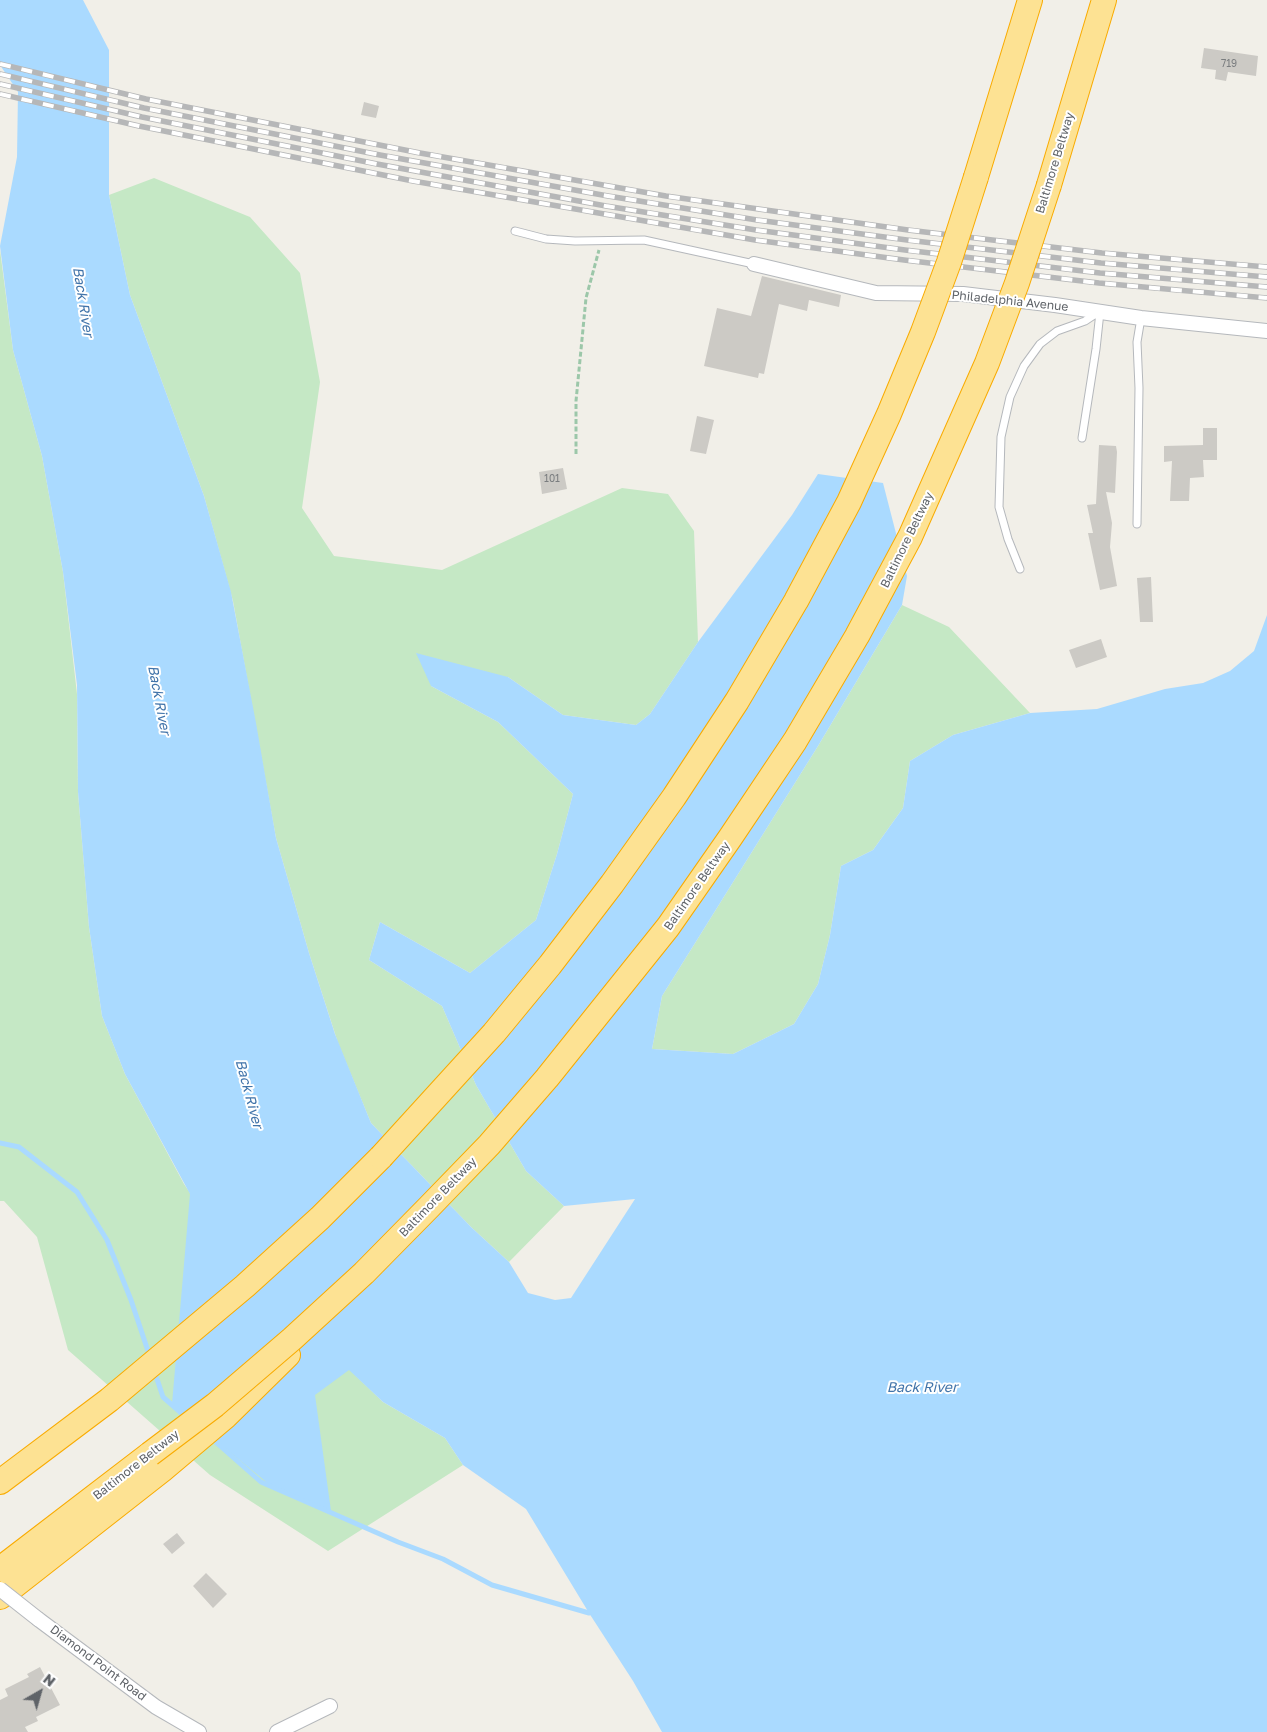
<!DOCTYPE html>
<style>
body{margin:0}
#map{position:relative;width:1267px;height:1732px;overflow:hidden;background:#f1efe8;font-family:"Golos Text",sans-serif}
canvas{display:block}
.north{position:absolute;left:15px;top:1667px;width:50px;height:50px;-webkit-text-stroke:4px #fff;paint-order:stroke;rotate:38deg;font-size:14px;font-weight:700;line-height:20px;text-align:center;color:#5f6368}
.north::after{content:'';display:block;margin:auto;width:18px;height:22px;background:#5f6368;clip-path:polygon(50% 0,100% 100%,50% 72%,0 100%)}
</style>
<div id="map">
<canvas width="1267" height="1732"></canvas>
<div class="north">N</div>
</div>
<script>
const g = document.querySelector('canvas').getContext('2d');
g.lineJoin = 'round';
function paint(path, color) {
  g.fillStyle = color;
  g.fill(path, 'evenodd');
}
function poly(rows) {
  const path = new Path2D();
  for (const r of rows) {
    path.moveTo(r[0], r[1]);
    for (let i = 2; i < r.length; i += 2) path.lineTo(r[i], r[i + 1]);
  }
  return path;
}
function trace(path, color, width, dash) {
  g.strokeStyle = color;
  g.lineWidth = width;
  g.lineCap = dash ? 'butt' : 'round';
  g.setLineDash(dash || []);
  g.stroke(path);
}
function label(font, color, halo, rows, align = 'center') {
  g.font = font + ' "Golos Text",sans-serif';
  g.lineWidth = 4;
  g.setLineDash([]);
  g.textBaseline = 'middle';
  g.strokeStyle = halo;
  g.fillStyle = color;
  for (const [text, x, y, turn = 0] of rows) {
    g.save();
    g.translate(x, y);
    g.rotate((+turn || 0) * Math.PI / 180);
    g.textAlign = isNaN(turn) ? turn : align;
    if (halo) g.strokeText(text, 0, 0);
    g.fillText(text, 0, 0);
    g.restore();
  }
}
paint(poly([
 [154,178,250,217,300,273,320,382,302,508,334,556,442,570,622,488,668,494,694,531,698,642,650,714,636,725,563,715,508,677,431,686,498,722,573,794,557,854,536,920,470,973,380,922,369,960,442,1006,476,1085,526,1171,564,1206,509,1262,471,1227,371,1123,338,1043,309,953,276,838,233,601,204,496,130,295,109,195],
 [0,250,13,350,42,456,63,572,77,694,78,792,89,927,102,1016,125,1074,184,1184,236,1260,383,1402,445,1438,463,1465,328,1551,210,1475,68,1350,37,1237,4,1201,0,1201],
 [902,605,949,627,1030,713,953,735,910,761,903,808,873,850,841,866,830,935,818,984,794,1024,733,1054,652,1049,662,996,818,746]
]), '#c5e8c5');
paint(poly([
 [0,0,83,0,109,50,109,195,130,295,204,496,231,592,256,723,276,838,309,953,335,1034,371,1123,471,1227,509,1262,528,1293,555,1300,571,1298,635,1199,564,1206,526,1171,476,1085,442,1006,369,960,380,922,470,973,536,920,557,854,573,794,498,722,431,686,416,653,508,677,563,715,636,725,650,714,698,642,792,515,818,474,883,483,907,576,902,605,818,746,662,996,652,1049,733,1054,794,1024,818,984,830,935,841,866,873,850,903,808,910,761,953,735,1030,713,1097,709,1165,689,1203,683,1230,671,1254,651,1267,615,1267,1732,662,1732,633,1681,589,1613,526,1509,463,1465,445,1438,383,1402,349,1370,315,1395,331,1511,270,1485,172,1404,190,1194,125,1074,102,1016,89,927,78,792,77,685,63,572,42,456,13,350,0,246,17,157,18,92,0,65]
]), '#aadaff');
trace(poly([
 [0,1143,19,1147,77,1192,107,1240,131,1300,150,1357],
 [154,1370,163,1397,188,1419],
 [210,1437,261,1482,398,1542,443,1559,492,1585,589,1613]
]), '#aadaff', 5);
paint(poly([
 [1204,48,1258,56,1256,76,1228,72,1226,81,1215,79,1216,70,1201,68],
 [364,102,379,106,376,118,361,115],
 [762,276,841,295,839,307,809,300,807,311,779,304,764,374,759,373,758,378,704,366,717,308,751,316],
 [697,416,714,420,706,454,690,451],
 [1203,428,1217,428,1217,460,1203,460,1204,477,1190,478,1189,501,1170,501,1172,461,1164,462,1164,446,1203,445],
 [1099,445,1116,446,1117,452,1115,493,1106,492,1112,523,1110,547,1117,586,1100,590,1088,533,1093,533,1087,505,1096,504],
 [563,468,567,489,542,494,539,472],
 [1151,577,1153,622,1140,622,1137,578],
 [1101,639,1107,657,1076,668,1069,650],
 [177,1533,185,1543,172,1554,163,1544],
 [206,1573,227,1594,213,1608,193,1586],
 [40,1667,60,1705,36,1717,38,1721,25,1727,28,1732,0,1732,0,1700,8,1696,5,1689,29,1677,27,1674]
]), '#cccac5');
const lane = poly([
 [515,231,546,239,575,241,644,240,754,264],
 [1082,438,1096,349,1100,312],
 [1137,524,1139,388,1137,342,1141,318],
 [1020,569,1008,539,999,507,1001,437,1010,397,1024,366,1040,344,1057,331,1085,321,1097,313]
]);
const street = poly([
 [754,264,876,293,963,294,1055,305,1141,318,1267,331],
 [38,1619,156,1707,199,1732],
 [277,1732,330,1706]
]);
const highway = poly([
 [976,177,1030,0],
 [1049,185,1104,0],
 [0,1482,109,1400,245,1286,320,1218,381,1157],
 [0,1569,150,1454],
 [0,1597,162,1470,226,1416,288,1355]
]);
trace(lane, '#b5b8bc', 9);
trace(street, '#b5b8bc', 16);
trace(highway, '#f9ab00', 26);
trace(poly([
 [576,454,576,401,586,298,599,250]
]), '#9cc7a9', 3, [5, 2.5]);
trace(lane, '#fff', 7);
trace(street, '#fff', 14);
trace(highway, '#fde293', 24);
const rail = poly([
 [0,64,146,99,420,153,666,196,908,230,1102,253,1267,267],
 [0,74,144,108,380,155,608,196,757,220,907,240,1101,263,1267,277],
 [0,84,142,117,377,164,606,206,756,230,905,250,1100,273,1267,287],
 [0,94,139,126,413,181,755,240,904,260,1099,283,1267,298]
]);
trace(rail, '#b6b7b8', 5.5);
trace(rail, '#fff', 4, [11]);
const streetBridge = poly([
 [0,1589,38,1619]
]);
const highwayBridge = poly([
 [381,1157,494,1033,550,965,612,884,674,797,737,701,796,601,849,502,889,414,923,332,949,262,976,177],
 [150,1454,215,1405,292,1339,364,1273,429,1207,489,1145,547,1078,668,927,730,838,795,741,857,636,910,537,987,363,1017,283,1049,185]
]);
trace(streetBridge, '#b5b8bc', 16, []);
trace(highwayBridge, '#f9ab00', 26, []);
trace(streetBridge, '#fff', 14);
trace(highwayBridge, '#fde293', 24);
label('10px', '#7a7d7f', null, [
 ["719",1229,64],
 ["101",552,479]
]);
label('12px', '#5f6368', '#fff', [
 ["Baltimore Beltway",1055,163,-73],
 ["Philadelphia Avenue",1010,301,6],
 ["Baltimore Beltway",907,540,-64],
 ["Baltimore Beltway",697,886,-55],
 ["Baltimore Beltway",438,1197,-46],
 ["Baltimore Beltway",136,1465,-38],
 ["Diamond Point Road",98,1663,37]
]);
label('italic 14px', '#4174aa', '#fff', [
 ["Back River",83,302,81],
 ["Back River",159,700,79],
 ["Back River",249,1094,75],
 ["Back River",922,1388]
]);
</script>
